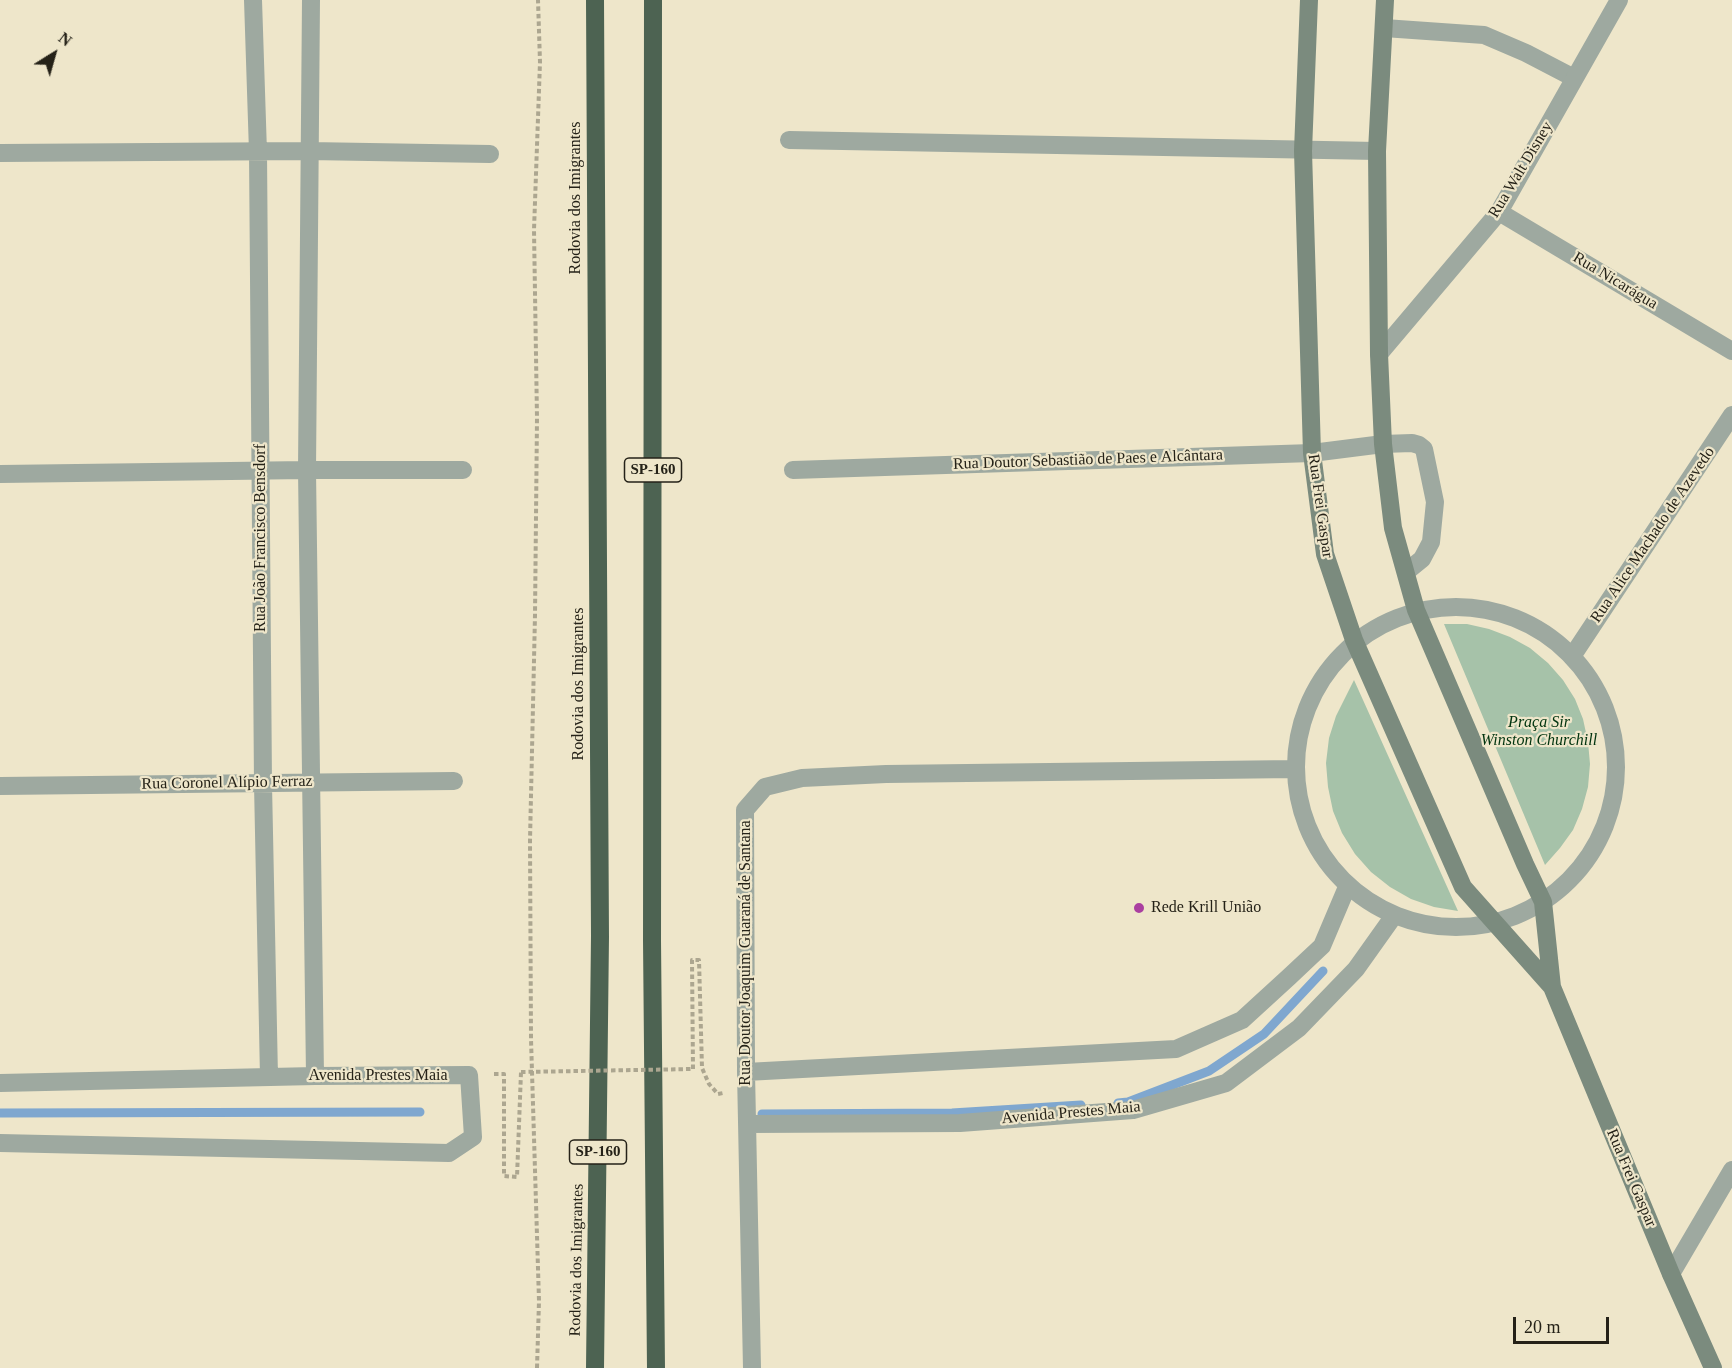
<!DOCTYPE html>
<meta charset="utf-8">
<style>
body{margin:0}
#map{position:relative;width:1732px;height:1368px;overflow:hidden;background:#eee6ca;font-family:Georgia,serif}
canvas{display:block}
.north{position:absolute;left:24px;top:24px;width:60px;height:60px;-webkit-text-stroke:4px #eee6ca;paint-order:stroke;rotate:37deg;font-size:16px;font-weight:700;line-height:24px;text-align:center;color:#252218}
.north::after{content:'';display:block;margin:auto;width:21px;height:27px;background:#252218;clip-path:polygon(50% 0,100% 100%,50% 72%,0 100%)}
.scale{position:absolute;left:1513px;top:1317px;width:96px;height:27px;box-sizing:border-box;border:3px solid #252218;border-top:0;padding-left:8px;font-size:18px;line-height:21px;white-space:nowrap;color:#252218;-webkit-text-stroke:4px #eee6ca;paint-order:stroke}
</style>
<div id="map">
<canvas width="1732" height="1368"></canvas>
<div class="north">N</div>
<div class="scale">20 m</div>
</div>
<script>
const g = document.querySelector('canvas').getContext('2d');
g.lineJoin = 'round';
function paint(path, color) {
  g.fillStyle = color;
  g.fill(path, 'evenodd');
}
function poly(rows) {
  const path = new Path2D();
  for (const r of rows) {
    if (r.length === 3) {
      path.moveTo(r[0] + r[2], r[1]);
      path.arc(r[0], r[1], r[2], 0, 2 * Math.PI);
      continue;
    }
    path.moveTo(r[0], r[1]);
    for (let i = 2; i < r.length; i += 2) path.lineTo(r[i], r[i + 1]);
  }
  return path;
}
function trace(path, color, width, dash) {
  g.strokeStyle = color;
  g.lineWidth = width;
  g.lineCap = dash ? 'butt' : 'round';
  g.setLineDash(dash || []);
  g.stroke(path);
}
function label(font, color, halo, rows, align = 'center') {
  g.font = font + ' Georgia,serif';
  g.lineWidth = 4.5;
  g.setLineDash([]);
  g.textBaseline = 'middle';
  g.strokeStyle = halo;
  g.fillStyle = color;
  for (const [text, x, y, turn = 0] of rows) {
    g.save();
    g.translate(x, y);
    g.rotate((+turn || 0) * Math.PI / 180);
    g.textAlign = isNaN(turn) ? turn : align;
    if (halo) g.strokeText(text, 0, 0);
    g.fillText(text, 0, 0);
    g.restore();
  }
}
paint(poly([
 [1444,624,1467,624,1489,629,1510,637,1530,648,1548,663,1563,680,1575,699,1583,719,1588,742,1590,764,1588,787,1582,809,1573,830,1560,848,1545,865],
 [1354,680,1458,911,1434,907,1411,899,1390,887,1371,872,1355,854,1342,833,1333,811,1328,787,1326,763,1329,738,1336,716]
]), '#a6c2a9');
trace(poly([
 [1118,1103,1128,1102,1209,1071,1264,1034,1323,971],
 [0,1113,420,1112],
 [762,1114,952,1113,1081,1105]
]), '#7fa7cf', 9);
trace(poly([
 [693,1069,692,960,699,960,702,1068,709,1084,718,1094,723,1093],
 [494,1074,504,1074,504,1176,517,1177,521,1072],
 [537,1368,539,1301,531,1039,530,841,535,615,537,418,534,230,540,62,538,0]
]), '#aca690', 4, [4.5, 3]);
trace(poly([
 [1384,28,1484,35,1526,53,1574,78],
 [1383,444,1412,443,1419,445,1424,449,1435,502,1431,542,1422,559,1406,572]
]), '#9ea9a0', 18);
trace(poly([
 [253,0,258,152,263,784,269,1077],
 [311,0,307,470,315,1076],
 [789,140,1377,151],
 [0,153,309,151,490,154],
 [1499,212,1732,351],
 [1379,354,1499,212,1619,0],
 [793,470,1312,453,1383,444],
 [0,474,307,470,463,470],
 [1456,767,160],
 [1573,655,1732,415],
 [0,786,454,781],
 [746,1072,1176,1049,1242,1020,1289,977,1322,946,1347,887],
 [0,1083,315,1076,469,1075,473,1137,449,1153,0,1143],
 [748,1124,960,1123,1133,1110,1226,1083,1299,1028,1356,969,1393,917],
 [1671,1274,1732,1170],
 [752,1368,746,1072,745,810,765,787,802,778,886,774,1294,769]
]), '#9ea9a0', 18);
trace(poly([
 [1309,0,1303,151,1312,453,1325,554,1354,640,1463,887,1552,987],
 [1385,0,1377,151,1379,354,1383,444,1393,528,1416,610,1525,864,1543,902,1552,987,1671,1274,1713,1368]
]), '#7b8b7e', 18);
trace(poly([
 [595,0,600,936,595,1368],
 [653,0,652,940,656,1368]
]), '#4d6352', 18);
trace(poly([
 [521,1072,693,1069]
]), '#aca690', 4, [4.5, 3]);
for (const [x, y, r, color] of [
 [1139,908,6,"#aa3fa0"]
]) {
  const dot = new Path2D();
  dot.arc(x, y, r, 0, 2 * Math.PI);
  g.fillStyle = color;
  g.fill(dot);
  trace(dot, '#eee6ca', 2);
}
for (const [x, y, w] of [
 [653,470,57],
 [598,1152,57]
]) {
  const box = new Path2D();
  box.roundRect(x - w / 2, y - 12, w, 24, 4.5);
  g.fillStyle = '#eee6ca';
  g.fill(box);
  trace(box, '#252218', 1.5);
}
label('bold 15px', '#252218', null, [
 ["SP-160",653,470],
 ["SP-160",598,1152]
]);
label('16px', '#252218', '#eee6ca', [
 ["Rua Walt Disney",1521,170,-59],
 ["Rodovia dos Imigrantes",576,198,-90],
 ["Rua Nicarágua",1615,281,31],
 ["Rua Doutor Sebastião de Paes e Alcântara",1088,460,-2],
 ["Rua Frei Gaspar",1320,506,82],
 ["Rua Alice Machado de Azevedo",1653,535,-56],
 ["Rua João Francisco Bensdorf",261,538,-90],
 ["Rodovia dos Imigrantes",579,684,-90],
 ["Rua Coronel Alípio Ferraz",227,783,-1],
 ["Rua Doutor Joaquim Guaraná de Santana",746,953,-90],
 ["Avenida Prestes Maia",378,1076],
 ["Avenida Prestes Maia",1071,1113,-5],
 ["Rua Frei Gaspar",1631,1178,67],
 ["Rodovia dos Imigrantes",577,1260,-89]
]);
label('italic 16px', '#01340f', '#eee6ca', [
 ["Praça Sir",1539,723],
 ["Winston Churchill",1539,741]
]);
label('16px', '#252218', '#eee6ca', [
 ["Rede Krill União",1151,908]
], 'left');
</script>
